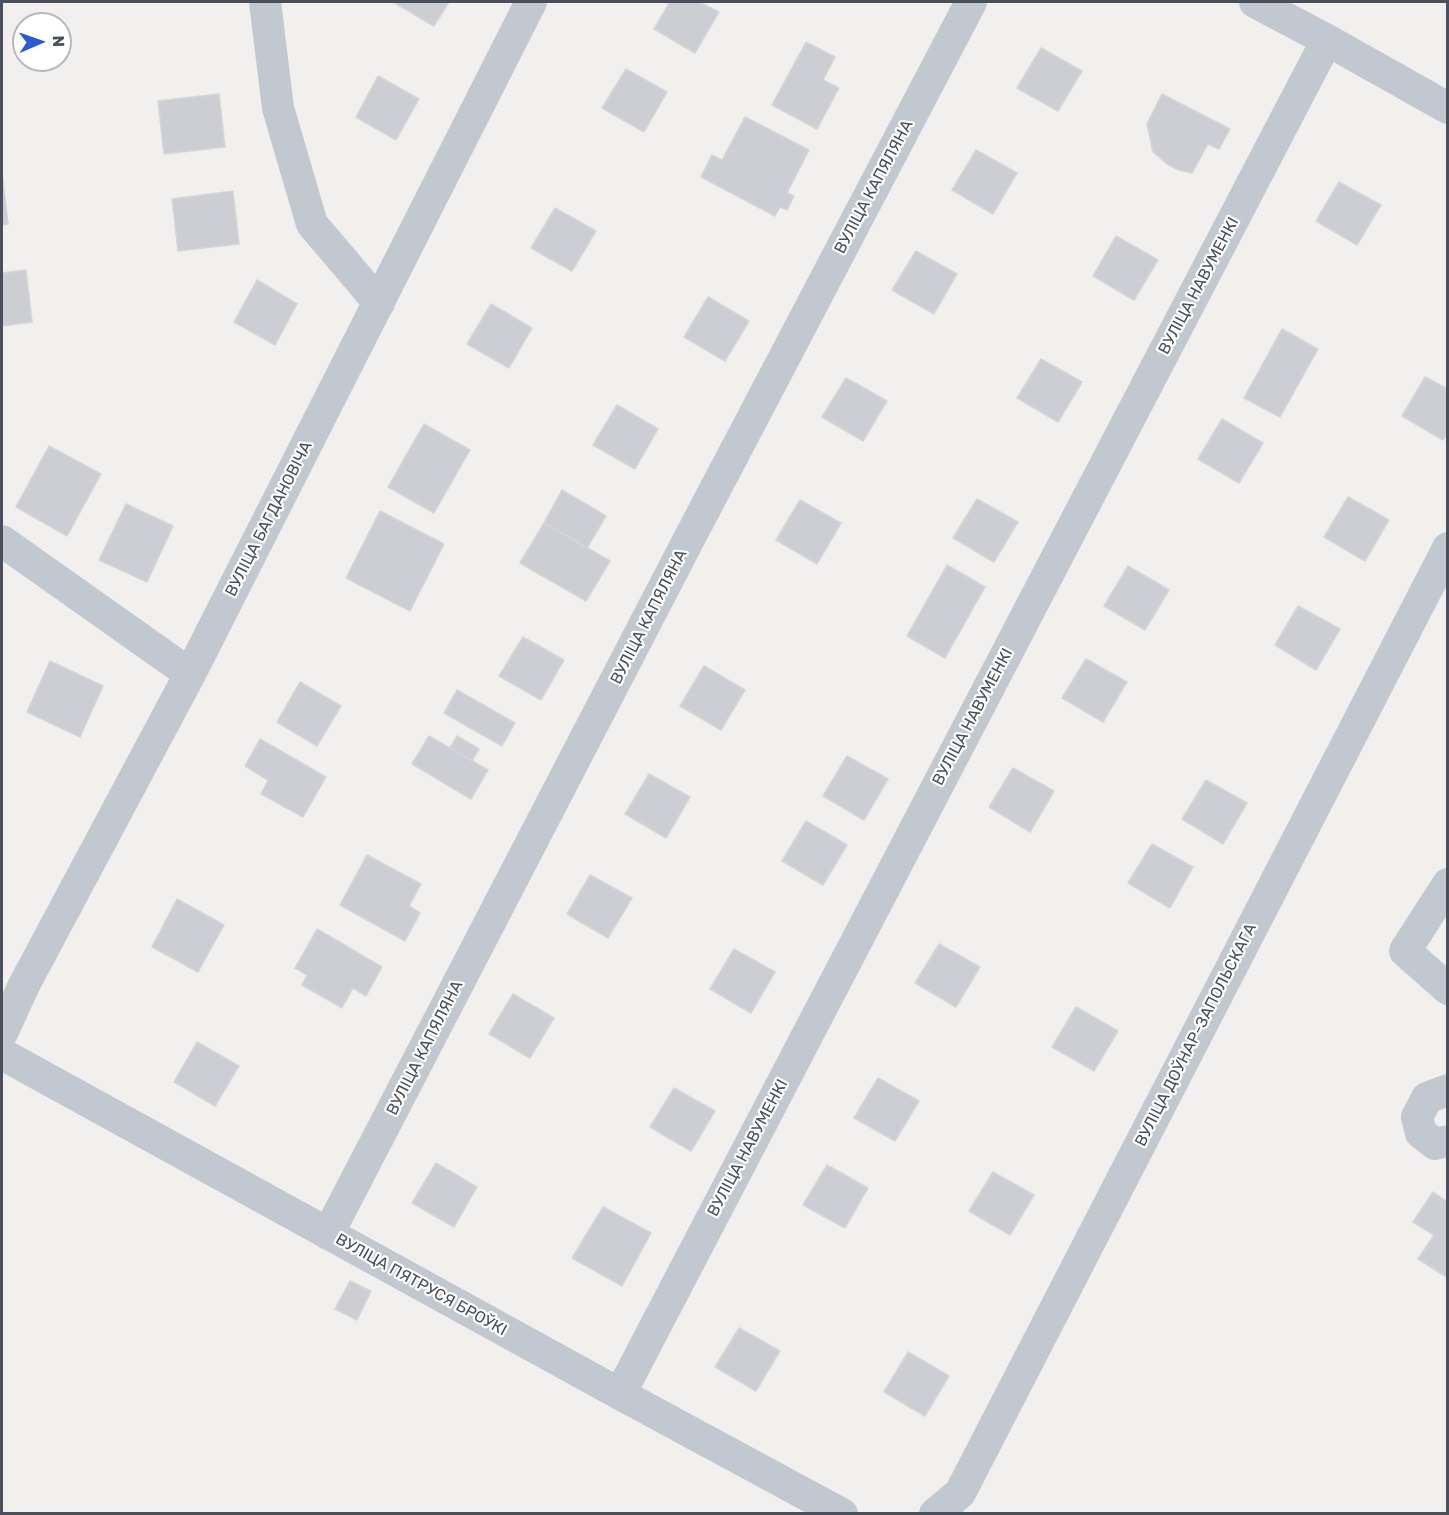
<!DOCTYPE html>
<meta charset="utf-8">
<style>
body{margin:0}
#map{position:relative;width:1449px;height:1515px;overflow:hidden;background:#f2f0ef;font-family:Rubik,sans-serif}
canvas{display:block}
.frame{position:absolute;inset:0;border:3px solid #49505b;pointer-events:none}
.north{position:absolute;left:12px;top:12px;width:60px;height:60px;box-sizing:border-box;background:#fff;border:2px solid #b6b9bd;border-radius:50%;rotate:88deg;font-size:16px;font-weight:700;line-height:24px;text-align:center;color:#49505b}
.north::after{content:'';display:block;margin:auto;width:21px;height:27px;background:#295bd2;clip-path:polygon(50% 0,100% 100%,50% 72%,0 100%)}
</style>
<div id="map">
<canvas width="1449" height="1515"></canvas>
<div class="frame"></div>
<div class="north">N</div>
</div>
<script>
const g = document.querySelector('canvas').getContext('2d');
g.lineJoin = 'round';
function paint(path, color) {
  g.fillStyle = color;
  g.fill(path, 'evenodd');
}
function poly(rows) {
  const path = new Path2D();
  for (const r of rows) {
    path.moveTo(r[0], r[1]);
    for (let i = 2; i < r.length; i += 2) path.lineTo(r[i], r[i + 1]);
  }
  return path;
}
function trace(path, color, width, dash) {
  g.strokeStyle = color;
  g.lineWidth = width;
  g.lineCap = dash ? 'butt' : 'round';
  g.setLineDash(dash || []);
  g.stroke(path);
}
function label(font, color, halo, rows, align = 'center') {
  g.font = font + ' Rubik,sans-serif';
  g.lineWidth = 4.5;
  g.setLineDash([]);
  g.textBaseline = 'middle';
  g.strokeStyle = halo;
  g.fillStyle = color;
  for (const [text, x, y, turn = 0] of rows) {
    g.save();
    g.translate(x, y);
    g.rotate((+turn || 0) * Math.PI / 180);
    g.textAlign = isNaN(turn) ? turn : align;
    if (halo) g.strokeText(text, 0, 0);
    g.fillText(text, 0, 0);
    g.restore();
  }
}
const building = poly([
 [393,2,449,2,434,26,393,2],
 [670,2,699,2,719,12,695,53,654,29,670,2],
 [806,42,835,57,823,80,839,88,817,129,772,105,806,42],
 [1041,48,1082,71,1058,111,1017,88,1041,48],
 [626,69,667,92,644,132,602,108,626,69],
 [378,76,419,99,396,140,356,117,378,76],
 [219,94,225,147,164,154,158,101,219,94],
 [1162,94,1230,129,1219,149,1208,144,1192,173,1179,170,1167,164,1153,152,1147,124,1162,94],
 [745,117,809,150,787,193,794,196,787,210,780,207,775,216,701,177,712,155,722,160,745,117],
 [976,150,1017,173,993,214,952,190,976,150],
 [2,172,8,224,2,225,2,172],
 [1339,182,1381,205,1357,245,1316,221,1339,182],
 [233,191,239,244,178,251,172,199,233,191],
 [555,208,596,231,572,271,531,248,555,208],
 [1116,236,1158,260,1134,300,1093,276,1116,236],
 [916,251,957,274,934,314,892,290,916,251],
 [26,270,32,322,2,326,2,273,26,270],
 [257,280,297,304,275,345,234,322,257,280],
 [708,297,749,321,725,361,684,337,708,297],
 [491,304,532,328,509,368,467,344,491,304],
 [1282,329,1318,349,1280,417,1244,398,1282,329],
 [1041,359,1082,382,1058,422,1017,398,1041,359],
 [1425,377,1448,389,1448,432,1443,440,1402,416,1425,377],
 [846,378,887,401,863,441,822,417,846,378],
 [617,405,658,429,635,469,593,445,617,405],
 [1222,419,1263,443,1239,483,1198,459,1222,419],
 [424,424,470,450,434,513,388,487,424,424],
 [49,446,101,474,67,536,16,507,49,446],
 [562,490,606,516,587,548,544,523,562,490],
 [1348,497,1389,520,1365,561,1324,537,1348,497],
 [977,499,1018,522,994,562,953,538,977,499],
 [800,500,841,523,817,564,776,540,800,500],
 [126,504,173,526,147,582,99,560,126,504],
 [380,511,444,544,410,611,346,578,380,511],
 [544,523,610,561,586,601,520,563,544,523],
 [947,565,985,587,945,658,907,636,947,565],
 [1128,566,1169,590,1145,630,1104,606,1128,566],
 [1298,606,1340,629,1316,670,1275,645,1298,606],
 [523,637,564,660,541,700,499,676,523,637],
 [1086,659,1127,682,1103,722,1062,698,1086,659],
 [50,661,103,686,80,737,27,712,50,661],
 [704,666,745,690,721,730,680,706,704,666],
 [300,682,341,706,317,746,277,722,300,682],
 [457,690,515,723,502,746,444,713,457,690],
 [429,736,488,770,471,799,412,764,429,736],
 [457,736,479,749,472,761,450,748,457,736],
 [260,739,326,777,303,817,261,794,268,780,245,766,260,739],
 [847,756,888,779,864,820,823,796,847,756],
 [1013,768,1054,791,1030,832,989,807,1013,768],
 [649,774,690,797,666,838,625,814,649,774],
 [1206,780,1247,803,1223,844,1182,819,1206,780],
 [806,821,847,845,823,885,782,861,806,821],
 [1152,844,1193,867,1170,908,1128,883,1152,844],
 [367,855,421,884,409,906,420,913,405,941,340,905,367,855],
 [590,875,632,898,608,938,567,914,590,875],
 [177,899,224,925,198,972,152,947,177,899],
 [317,929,382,967,366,996,353,988,342,1008,302,985,307,975,295,968,317,929],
 [939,944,980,967,956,1007,915,983,939,944],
 [734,949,775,972,751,1013,710,989,734,949],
 [513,994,554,1018,530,1058,489,1034,513,994],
 [1076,1007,1118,1031,1094,1071,1052,1047,1076,1007],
 [197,1042,239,1066,215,1106,174,1082,197,1042],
 [878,1078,919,1101,895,1141,854,1118,878,1078],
 [674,1088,715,1111,691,1151,650,1127,674,1088],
 [436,1163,477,1187,454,1227,412,1203,436,1163],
 [827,1165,868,1188,845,1228,803,1205,827,1165],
 [993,1172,1034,1195,1010,1235,969,1211,993,1172],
 [1433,1192,1448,1202,1448,1278,1418,1259,1434,1235,1413,1222,1433,1192],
 [603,1207,651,1233,622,1286,572,1258,603,1207],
 [350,1281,371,1291,357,1320,335,1309,350,1281],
 [739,1328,780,1351,756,1391,715,1367,739,1328],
 [908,1352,949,1376,925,1416,884,1392,908,1352]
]);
paint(building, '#cdced3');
trace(building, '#d4d5da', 1.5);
trace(poly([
 [265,2,278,108,312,224,379,303],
 [1255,2,1327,40,1448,108],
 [2,541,190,674],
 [1448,884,1405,951,1448,989],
 [2,1033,24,985,190,674,531,2],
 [2,1054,620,1394,842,1514],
 [1448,1090,1427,1098,1417,1117,1421,1133,1435,1144,1448,1141],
 [328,1234,689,539,971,2],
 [620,1394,1327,40],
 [935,1514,960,1493,1448,548]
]), '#c1c8d0', 32);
label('16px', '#49505b', '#fff', [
 ["ВУЛІЦА КАПЯЛЯНА",874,187,-62],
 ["ВУЛІЦА НАВУМЕНКІ",1199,286,-62],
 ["ВУЛІЦА БАГДАНОВІЧА",269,519,-63],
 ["ВУЛІЦА КАПЯЛЯНА",649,617,-63],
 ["ВУЛІЦА НАВУМЕНКІ",973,717,-62],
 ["ВУЛІЦА ДОЎНАР-ЗАПОЛЬСКАГА",1196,1035,-63],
 ["ВУЛІЦА КАПЯЛЯНА",425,1048,-63],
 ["ВУЛІЦА НАВУМЕНКІ",748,1148,-62],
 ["ВУЛІЦА ПЯТРУСЯ БРОЎКІ",421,1285,29]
]);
</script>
